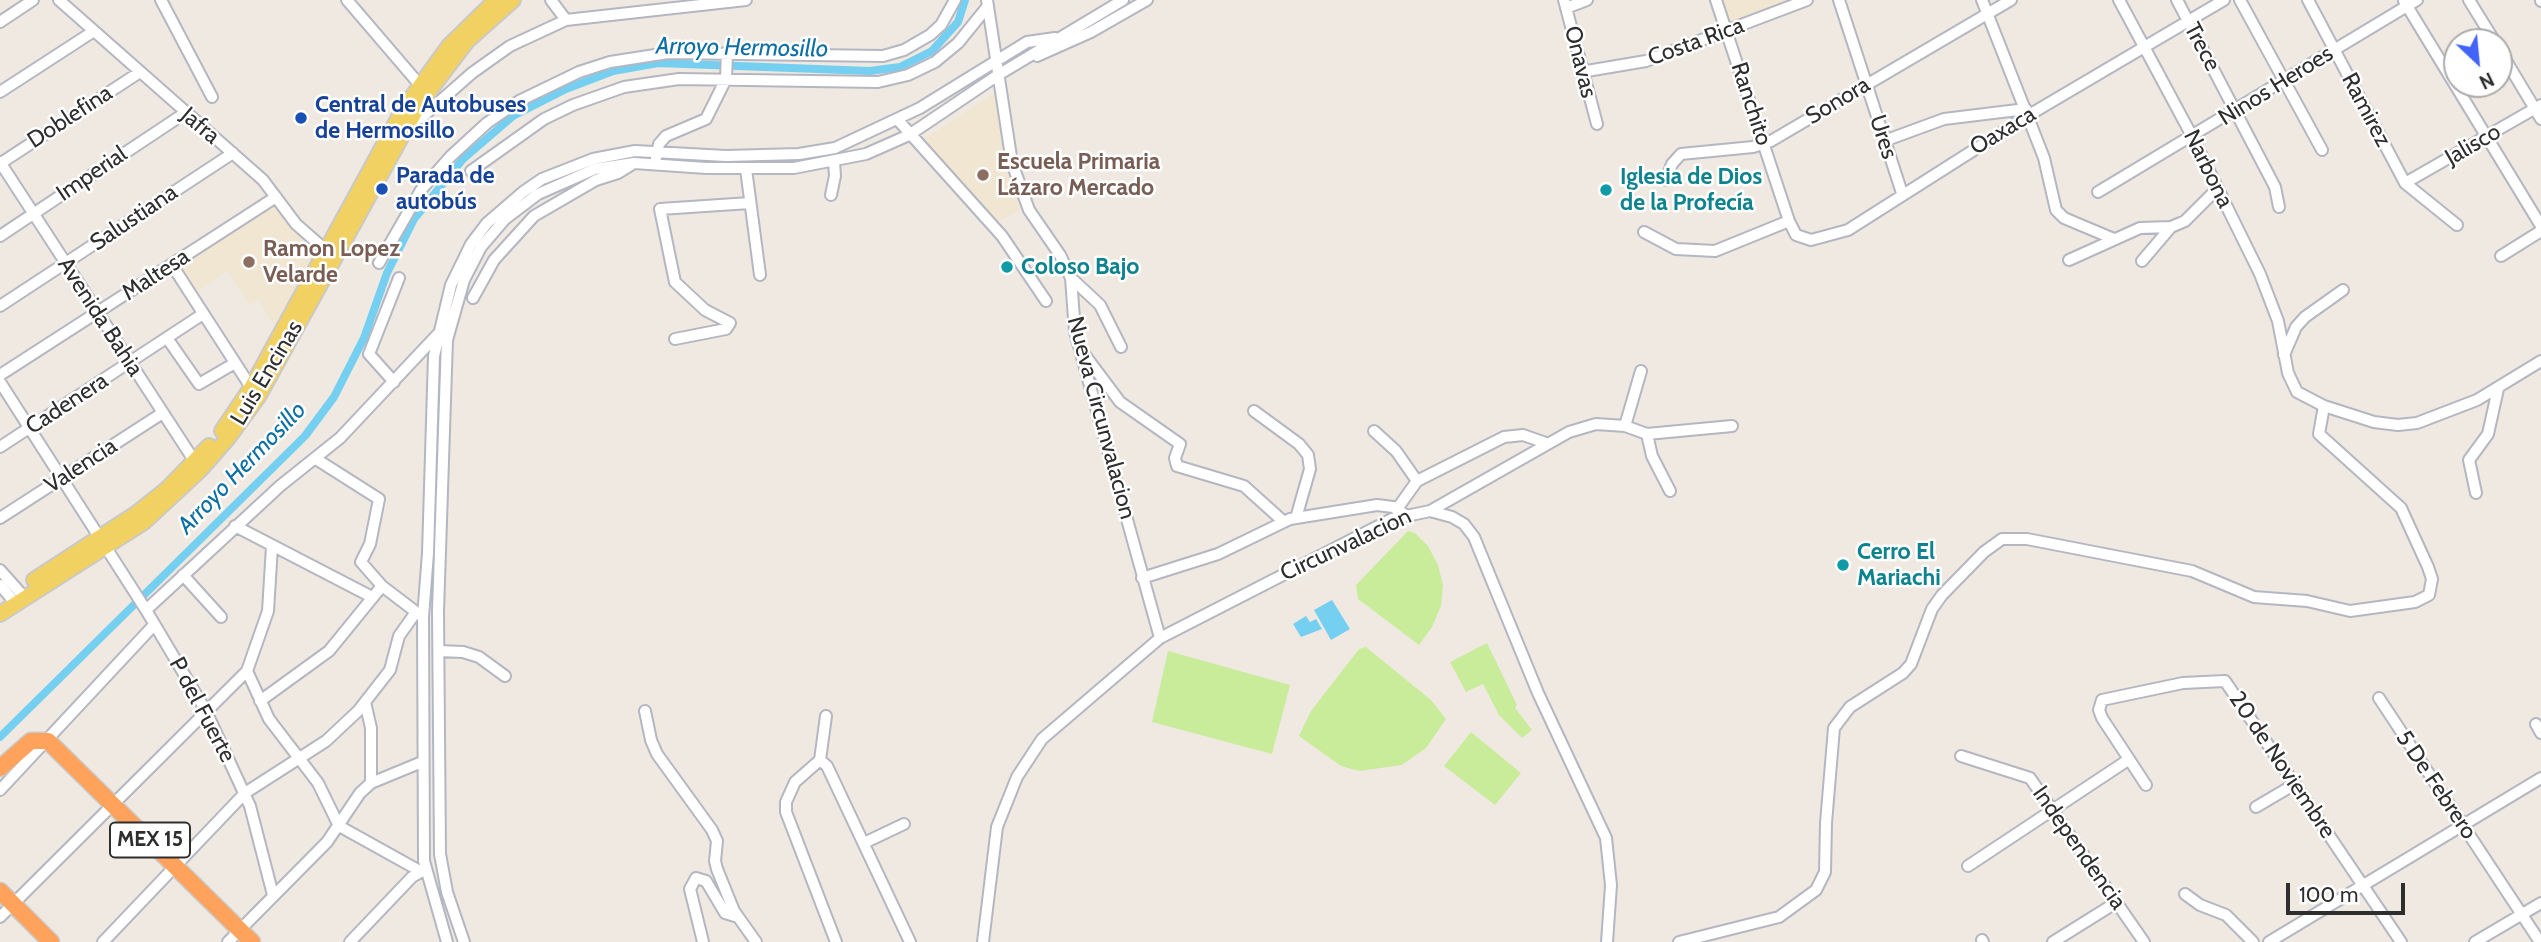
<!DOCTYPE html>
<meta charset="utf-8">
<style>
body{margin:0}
#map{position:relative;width:2541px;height:942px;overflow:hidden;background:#efe9e1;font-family:Cabin,sans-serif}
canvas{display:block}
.north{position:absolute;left:2443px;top:28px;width:70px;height:70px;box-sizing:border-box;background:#fff;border:2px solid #ababab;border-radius:50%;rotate:154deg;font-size:19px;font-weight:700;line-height:28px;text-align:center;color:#2e2e2e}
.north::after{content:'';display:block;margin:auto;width:24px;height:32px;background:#4264fb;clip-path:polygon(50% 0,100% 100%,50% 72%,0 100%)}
.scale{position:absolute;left:2286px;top:883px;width:119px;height:32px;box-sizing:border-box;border:4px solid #2e2e2e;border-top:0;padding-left:9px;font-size:21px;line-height:24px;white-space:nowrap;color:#2e2e2e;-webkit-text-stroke:5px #fff;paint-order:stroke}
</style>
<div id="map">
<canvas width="2541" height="942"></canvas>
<div class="north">N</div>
<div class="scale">100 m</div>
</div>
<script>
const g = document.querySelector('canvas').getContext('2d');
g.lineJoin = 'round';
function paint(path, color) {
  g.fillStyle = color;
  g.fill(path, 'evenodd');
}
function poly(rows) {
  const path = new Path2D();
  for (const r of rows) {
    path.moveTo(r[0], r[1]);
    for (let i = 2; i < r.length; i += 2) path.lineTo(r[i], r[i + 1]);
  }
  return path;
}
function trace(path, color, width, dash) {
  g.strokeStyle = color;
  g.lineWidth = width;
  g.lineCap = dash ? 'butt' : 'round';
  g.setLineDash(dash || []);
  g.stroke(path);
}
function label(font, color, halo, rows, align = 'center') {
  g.font = font + ' Cabin,sans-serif';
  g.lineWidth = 5;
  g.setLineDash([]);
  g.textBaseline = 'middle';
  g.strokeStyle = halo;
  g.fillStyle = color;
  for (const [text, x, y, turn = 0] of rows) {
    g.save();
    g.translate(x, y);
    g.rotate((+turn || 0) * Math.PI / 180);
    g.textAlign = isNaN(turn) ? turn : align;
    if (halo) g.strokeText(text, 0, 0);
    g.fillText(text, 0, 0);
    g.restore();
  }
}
paint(poly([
 [1721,0,1791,0,1728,22],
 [994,94,1020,210,997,222,922,140],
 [275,203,315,256,274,326,259,300,249,305,228,271,195,293,178,267]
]), '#f0e6d1');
paint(poly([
 [1408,531,1415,533,1428,546,1438,565,1443,585,1441,606,1432,627,1419,645,1358,599,1356,585],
 [1487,643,1517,705,1515,708,1532,730,1522,738,1499,715,1483,684,1466,692,1450,662],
 [1366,647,1431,700,1446,719,1426,748,1402,765,1359,771,1341,766,1299,736,1311,711,1359,649],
 [1168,651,1290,685,1272,754,1152,722],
 [1471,732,1521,773,1495,805,1444,766]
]), '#c9ec9a');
paint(poly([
 [1332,600,1350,629,1331,640,1314,610],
 [1306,616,1310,622,1316,619,1322,629,1301,637,1293,624]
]), '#75cff0');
trace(poly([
 [0,737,305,436,334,397,364,338,387,273,414,219,463,159,513,116,566,89,613,71,658,63,870,71,900,67,932,51,958,22,965,0]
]), '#75cff0', 8);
const minor = poly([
 [59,0,263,180,296,224,330,254],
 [161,0,212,97],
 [347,0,419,84],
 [551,0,566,20],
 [987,0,1012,163,1029,210,1060,255,1071,278,1075,332,1160,638],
 [1564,0,1597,124],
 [1716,0,1789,221,1796,235,1811,240,1848,230,2029,115,2224,0],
 [1839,0,1902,193],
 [1982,0,2044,158,2056,210,2064,218,2114,239],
 [2119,0,2193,138,2260,274,2278,321,2288,373,2297,392,2324,406,2374,422,2398,425,2417,423,2477,400,2541,361],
 [2177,0,2275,187,2279,207],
 [2240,0,2322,150],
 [2308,0,2405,183,2457,225],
 [2469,0,2495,42],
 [2541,0,2541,1],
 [2404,1,2541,226],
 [1566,8,1587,0],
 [0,22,33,0],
 [2499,49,2541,119],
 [1037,56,1091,32,1147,0],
 [1581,72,1646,61,1807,0],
 [0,92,94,31],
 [897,119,1002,236,1046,301],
 [411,121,421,118,472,73,510,46,566,20,746,0],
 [1884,141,1944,119,2026,109],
 [656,158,659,144,666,136,706,119,726,79,727,52],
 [0,162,197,465],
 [1,163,140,72],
 [746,169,760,275],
 [471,171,544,119,573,105,624,87,679,79,878,82,908,75,935,62,958,43,988,6],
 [1666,180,1672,164,1681,154,1753,147,1771,141,2011,0],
 [2405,183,2541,105],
 [2098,192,2417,0],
 [831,195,835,176,834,162],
 [1644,232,1676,249,1715,251,1789,221],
 [0,236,185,113],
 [2501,256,2541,231],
 [2069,260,2140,228,2171,227],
 [2142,261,2171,227,2185,221,2217,189],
 [379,263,421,190,450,157,487,123,519,101,579,72,610,62,668,53,883,56,904,50,930,35,941,25,955,0],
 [172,265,254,392],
 [1071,278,1100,305,1121,347],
 [473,298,494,260,534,216,596,180,618,173,631,165],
 [0,306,233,153],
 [167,338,199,384,235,363],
 [675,339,726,329,730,323,705,310,675,282,660,209,750,203],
 [1084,354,1120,402,1180,444,1175,458,1177,466,1244,486,1284,522],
 [2284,355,2296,327,2305,317,2343,290],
 [0,375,276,197],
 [0,382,146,610,206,711,250,806,273,895],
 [394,382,369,354,399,278],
 [1254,411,1299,444,1308,455,1310,469,1296,518],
 [1625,426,1647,434,1732,426],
 [1374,431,1396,451,1417,481],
 [1647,434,1652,456,1670,491],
 [0,447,203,314],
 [316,459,379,499,370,544,361,562,382,586],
 [2476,493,2469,460,2488,434,2498,389],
 [1397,509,1417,481,1504,437,1523,435,1546,443],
 [1430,511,1569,432,1596,424,1625,426,1641,371],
 [0,518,161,414],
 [235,526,372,597],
 [0,570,25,598],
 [183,575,221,617],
 [1142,578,1218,554,1290,519,1377,505,1393,507,1404,514],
 [0,585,16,604],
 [146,610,280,486,340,438,438,334],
 [439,651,463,652,479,657,505,676],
 [247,671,269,719,318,783,339,826,420,871],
 [2379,698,2540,942],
 [260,701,329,651,382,586,420,615],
 [365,702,371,728,371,783],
 [645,711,651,740,657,754,712,830,717,841,715,861,717,869,734,911,756,942],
 [2536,724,2541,733],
 [1961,756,2030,778,2144,942],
 [820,760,826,716],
 [2146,785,2102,718,2099,710,2102,700,2183,683,2225,681,2401,942],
 [0,790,154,625],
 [2256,807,2295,784],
 [864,843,904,824],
 [1968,866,2128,760],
 [2185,894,2200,905,2226,915,2253,942],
 [0,917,247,671,268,611,272,546],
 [1982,940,1983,942],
 [103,942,245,793,326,741,358,711,390,670,399,636,416,612],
 [228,942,327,842,360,793,371,783,422,762],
 [350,942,412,877,426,869],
 [447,942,424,861,423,617,428,553,434,356,451,285,471,244,487,223,523,192,542,179,593,159,635,151,726,156,799,154,835,148,920,108,1027,42,1055,38],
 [464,942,447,892,440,854,438,611,447,340,464,280,481,247,505,219,538,194,595,169,634,163,706,168,794,168,866,154,909,135,998,75,1123,0],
 [703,942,690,889,696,878,706,881,725,913,738,917],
 [836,942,786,812,786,802,795,782,820,760,827,766,910,942],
 [983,942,997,827,1017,777,1042,739,1160,638,1392,519,1430,511,1452,517,1464,524,1474,537,1538,693,1606,838,1611,885,1607,942],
 [1679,942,1779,917,1816,890,1825,872,1826,823,1834,728,1850,707,1903,673,1911,664,1932,609,1942,595,1984,552,2002,539,2027,539,2192,571,2254,597,2307,601,2350,611,2415,602,2429,595,2432,579,2428,567,2401,508,2319,434,2324,406],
 [2053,942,2117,902],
 [2269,942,2541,778],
 [2475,942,2541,903]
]);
const major = poly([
 [222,431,251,388,404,108,449,46,496,0],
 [34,580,137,513,167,489,209,446],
 [0,614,144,522,200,470,228,438,258,397,420,103,467,41,513,0]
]);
const highway = poly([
 [0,768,31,741,48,741,252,942],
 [0,891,51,942]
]);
trace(minor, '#b4b7c1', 14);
trace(major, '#c9c9c9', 18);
trace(highway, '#c9c9c9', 19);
trace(minor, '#fff', 10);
trace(major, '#f2d163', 14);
trace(highway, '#ffa35c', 16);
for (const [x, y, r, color] of [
 [301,118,7,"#1a4fb4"],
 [983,175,7,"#8d6e63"],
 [382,189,7,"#1a4fb4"],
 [1606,190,7,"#0f9aa8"],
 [249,262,7,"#8d6e63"],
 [1007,267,7,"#0f9aa8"],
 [1843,565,7,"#0f9aa8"]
]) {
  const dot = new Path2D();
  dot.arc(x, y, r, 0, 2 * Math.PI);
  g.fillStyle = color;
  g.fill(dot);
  trace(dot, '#fff', 2.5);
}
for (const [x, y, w] of [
 [150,840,80]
]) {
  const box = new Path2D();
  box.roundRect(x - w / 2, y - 17.5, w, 35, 5);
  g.fillStyle = '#fff';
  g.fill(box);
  trace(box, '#2e2e2e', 2);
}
label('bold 21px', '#2e2e2e', null, [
 ["MEX 15",150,840]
]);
label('23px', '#2e2e2e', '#fff', [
 ["Costa Rica",1696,42,-20],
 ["Trece",2202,47,62],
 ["Onavas",1580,62,76],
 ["Ninos Heroes",2276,86,-32],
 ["Sonora",1838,101,-31],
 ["Ranchito",1751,104,72],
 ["Ramirez",2366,110,62],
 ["Doblefina",70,117,-33],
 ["Jafra",200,126,40],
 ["Oaxaca",2003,131,-31],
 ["Ures",1883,137,72],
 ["Jalisco",2473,145,-30],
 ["Narbona",2208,169,64],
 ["Imperial",92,174,-34],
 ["Salustiana",134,218,-34],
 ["Maltesa",156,275,-33],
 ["Avenida Bahia",100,317,57],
 ["Luis Encinas",267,373,-59],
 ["Cadenera",67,404,-33],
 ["Nueva Circunvalacion",1101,418,75],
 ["Valencia",81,466,-33],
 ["Circunvalacion",1346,545,-25],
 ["P del Fuerte",202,710,62],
 ["20 de Noviembre",2282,765,56],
 ["5 De Febrero",2436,785,56],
 ["Independencia",2079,848,55]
]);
label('bold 23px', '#164399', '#fff', [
 ["Central de Autobuses",315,105],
 ["de Hermosillo",315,131],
 ["Parada de",396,176],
 ["autobús",396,202]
], 'left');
label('bold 23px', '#785e54', '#fff', [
 ["Escuela Primaria",997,162],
 ["Lázaro Mercado",997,188],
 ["Ramon Lopez",263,249],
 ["Velarde",263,275]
], 'left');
label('bold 23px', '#0d838f', '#fff', [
 ["Iglesia de Dios",1620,177],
 ["de la Profecía",1620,203],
 ["Coloso Bajo",1021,267],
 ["Cerro El",1857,552],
 ["Mariachi",1857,578]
], 'left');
label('italic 24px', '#0d6fa3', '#fff', [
 ["Arroyo Hermosillo",742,48,1],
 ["Arroyo Hermosillo",242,468,-46]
]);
</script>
